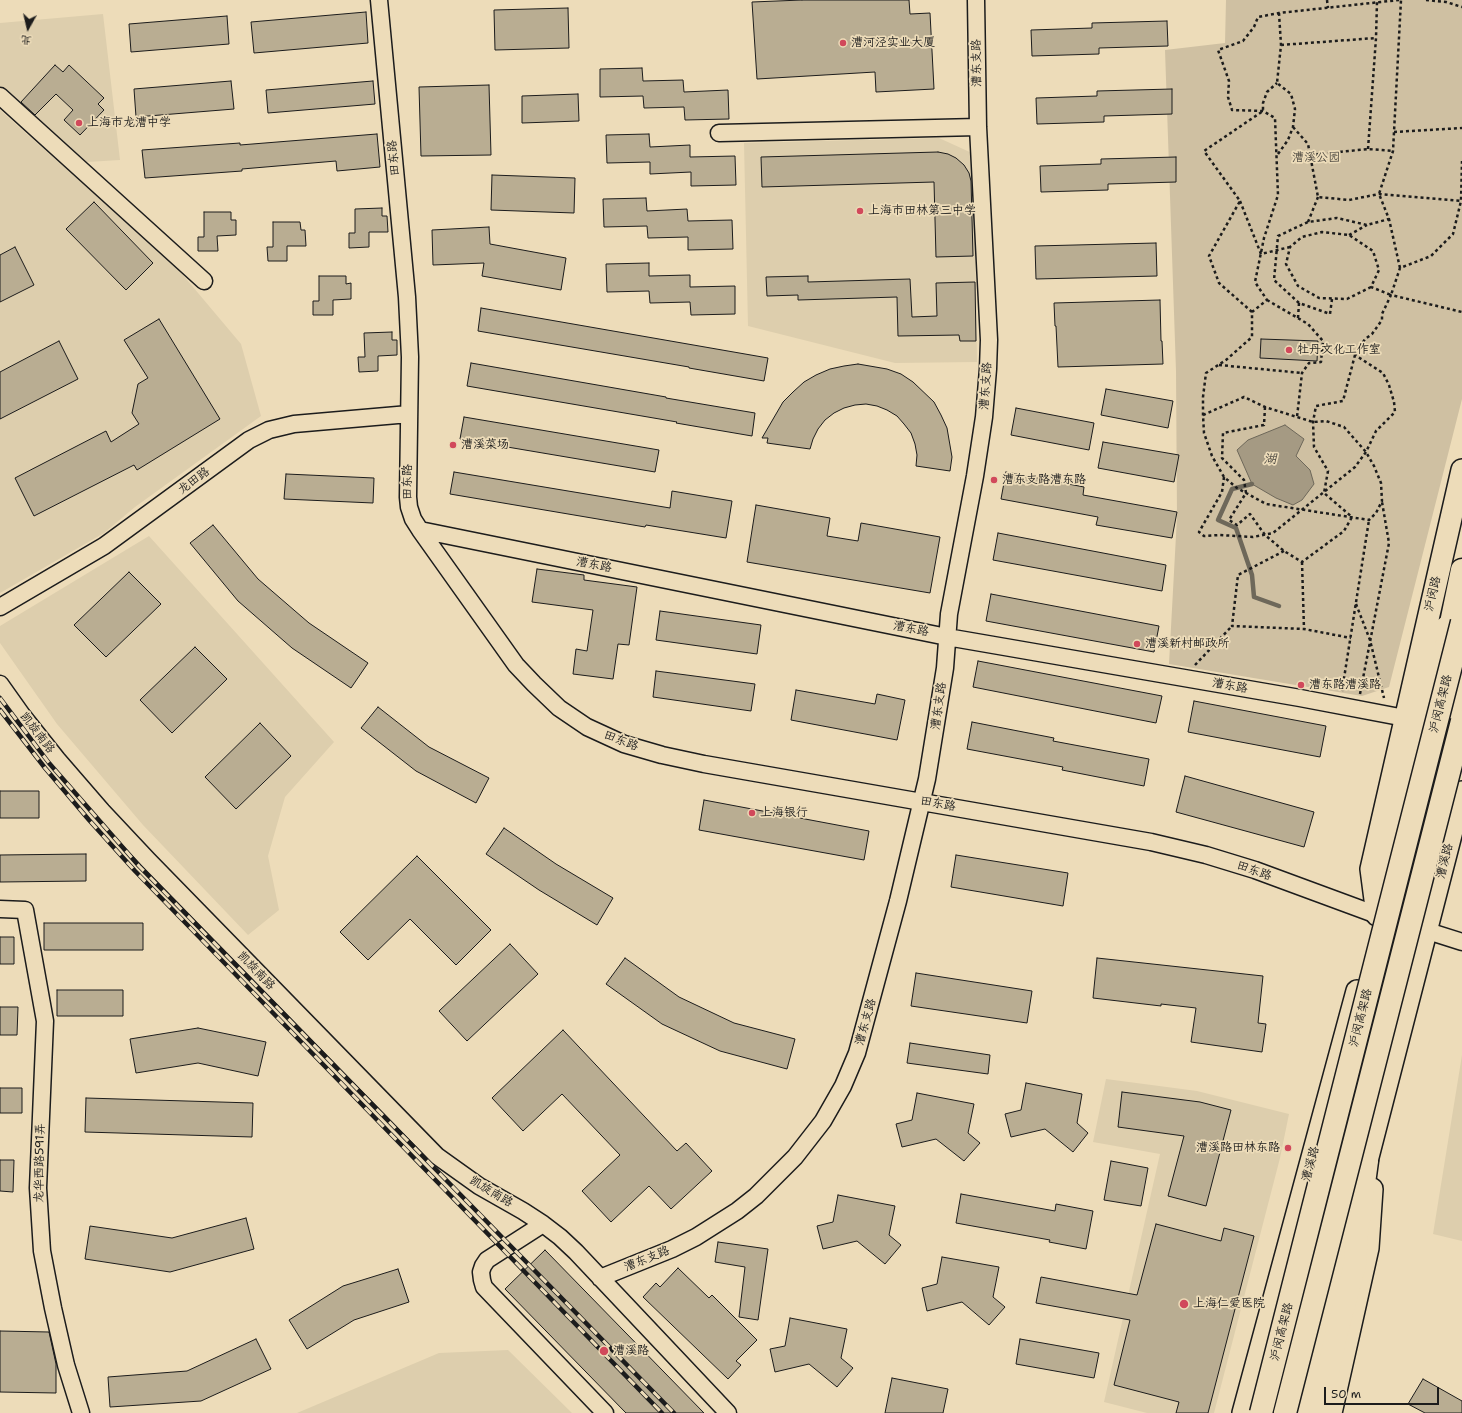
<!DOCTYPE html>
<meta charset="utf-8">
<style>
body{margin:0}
#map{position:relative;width:1462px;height:1413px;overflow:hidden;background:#eddcb9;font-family:"Shantell Sans","LXGW WenKai TC",sans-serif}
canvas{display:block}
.north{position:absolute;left:8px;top:8px;width:40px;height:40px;-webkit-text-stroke:3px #eddcb9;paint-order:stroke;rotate:188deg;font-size:11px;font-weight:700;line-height:16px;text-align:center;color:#1c1c1c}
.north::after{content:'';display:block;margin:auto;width:14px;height:18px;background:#1c1c1c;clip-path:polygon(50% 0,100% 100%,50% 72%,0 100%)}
.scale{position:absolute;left:1324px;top:1387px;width:115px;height:18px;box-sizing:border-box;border:2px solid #1c1c1c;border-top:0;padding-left:5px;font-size:12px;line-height:14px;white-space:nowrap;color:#1c1c1c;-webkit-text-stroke:3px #eddcb9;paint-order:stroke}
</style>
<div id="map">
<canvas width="1462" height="1413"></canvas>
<div class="north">北</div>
<div class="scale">50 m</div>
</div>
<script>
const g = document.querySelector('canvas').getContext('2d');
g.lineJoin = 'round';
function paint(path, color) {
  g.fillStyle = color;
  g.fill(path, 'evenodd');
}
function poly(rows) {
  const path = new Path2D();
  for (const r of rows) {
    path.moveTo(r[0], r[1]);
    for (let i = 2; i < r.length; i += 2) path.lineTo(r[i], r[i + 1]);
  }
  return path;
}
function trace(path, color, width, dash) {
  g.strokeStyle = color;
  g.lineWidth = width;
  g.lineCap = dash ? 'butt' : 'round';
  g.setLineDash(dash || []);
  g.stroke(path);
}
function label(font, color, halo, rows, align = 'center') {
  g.font = font + ' "Shantell Sans","LXGW WenKai TC",sans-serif';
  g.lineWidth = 3.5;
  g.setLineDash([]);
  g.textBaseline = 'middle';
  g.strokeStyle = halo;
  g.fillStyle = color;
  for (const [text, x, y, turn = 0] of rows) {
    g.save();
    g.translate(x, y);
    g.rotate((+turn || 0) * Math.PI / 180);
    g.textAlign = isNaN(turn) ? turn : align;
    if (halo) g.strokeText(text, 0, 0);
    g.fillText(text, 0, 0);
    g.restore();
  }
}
paint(poly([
 [103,14,120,160,87,162,0,86,0,23],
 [0,110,177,268,241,344,261,416,135,507,104,533,0,593],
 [939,138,974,154,977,362,895,363,748,326,744,143],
 [149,536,334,742,285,797,268,856,279,910,248,935,143,825,57,724,0,643,0,626],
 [1462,1055,1462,1241,1433,1234],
 [1106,1079,1197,1091,1289,1114,1280,1158,1214,1413,1147,1413,1104,1402,1160,1154,1093,1142],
 [508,1350,572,1413,297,1413,439,1353]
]), '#ddcead');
paint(poly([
 [1226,0,1462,0,1462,399,1389,687,1362,696,1169,664,1177,517,1176,371,1165,50,1225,43]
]), '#cfc0a2');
const water = poly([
 [1285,425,1304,439,1296,456,1310,470,1314,484,1302,500,1293,505,1276,498,1252,484,1237,450,1248,440,1285,425]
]);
paint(water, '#a59a83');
trace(water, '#6e685a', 1);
trace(poly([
 [1252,484,1232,489,1218,520,1236,528,1252,575,1254,597,1279,606]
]), '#6e685a', 4.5);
const building = poly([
 [802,0,909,0,910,14,930,13,934,89,876,92,875,72,757,79,752,2,802,0],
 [568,8,569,48,495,50,494,10,568,8],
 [366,12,368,43,254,53,251,22,366,12],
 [227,16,229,44,131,52,129,24,227,16],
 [1167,21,1168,46,1099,48,1099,54,1032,56,1031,30,1092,28,1092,23,1167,21],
 [55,65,63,72,69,65,104,98,98,104,104,110,80,135,64,120,73,110,56,94,35,115,21,102,55,65],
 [642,68,643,81,683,80,684,92,728,90,729,119,685,120,684,107,644,108,643,96,600,97,600,69,642,68],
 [231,81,234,109,136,117,134,89,231,81],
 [373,81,375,104,268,113,266,90,373,81],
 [489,85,491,155,421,156,419,87,489,85],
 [1172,89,1172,114,1104,116,1104,122,1037,124,1036,98,1097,96,1097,91,1172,89],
 [578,94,579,121,522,123,522,96,578,94],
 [377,134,380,167,337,171,336,161,242,169,242,171,145,178,142,150,240,143,240,145,377,134],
 [649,134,650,147,690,145,690,157,735,156,736,185,691,186,691,172,650,174,650,162,607,163,606,135,649,134],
 [938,152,948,154,956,158,964,165,969,173,971,181,973,256,936,257,934,182,762,187,761,157,938,152],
 [1176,157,1176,182,1108,184,1108,190,1041,192,1040,166,1101,164,1101,159,1176,157],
 [492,175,575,178,574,213,491,210,492,175],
 [646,198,647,211,687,209,688,221,732,220,733,249,688,250,688,237,648,238,647,226,604,227,603,199,646,198],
 [94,202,153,263,126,290,66,229,94,202],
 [382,208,382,216,387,216,388,232,369,232,369,247,349,248,349,233,355,233,355,209,382,208],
 [204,212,231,212,231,220,236,220,236,235,217,236,218,251,198,251,198,237,204,237,204,212],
 [273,222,300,222,301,230,305,230,306,246,287,246,287,261,268,261,267,247,273,247,273,222],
 [489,227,490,244,566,258,561,290,482,276,484,263,433,265,432,230,489,227],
 [1156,243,1157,276,1036,279,1035,246,1156,243],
 [15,247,34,285,0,302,0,255,15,247],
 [649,263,649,276,690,275,690,287,735,286,735,314,691,315,690,302,650,303,649,291,607,292,606,264,649,263],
 [319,276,346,276,346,284,351,283,351,299,333,300,333,315,313,315,313,301,319,301,319,276],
 [808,276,808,282,910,279,912,317,937,316,936,283,975,282,976,341,960,341,959,335,898,336,897,297,798,300,798,295,767,296,766,277,808,276],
 [1160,300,1161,341,1162,341,1163,364,1058,367,1056,326,1055,326,1054,303,1160,300],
 [481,308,768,358,764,381,689,368,689,367,478,331,481,308],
 [159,319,220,419,137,470,134,465,34,516,15,478,106,431,111,442,139,424,132,413,138,384,148,378,124,340,159,319],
 [392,332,392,340,397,340,397,355,378,356,378,371,359,372,358,357,365,357,364,333,392,332],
 [1261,339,1318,341,1317,361,1260,358,1261,339],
 [59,341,78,379,0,419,0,372,59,341],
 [471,363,666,397,666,398,755,413,752,436,676,423,677,422,467,386,471,363],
 [858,364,887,369,901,374,913,382,934,402,941,415,947,428,952,457,950,471,916,466,917,455,915,444,911,433,904,424,897,416,887,410,877,406,866,404,855,405,844,408,834,413,825,420,818,429,813,439,810,449,767,443,768,438,762,438,783,402,793,392,804,382,816,375,830,369,844,366,858,364],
 [1106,389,1173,401,1168,428,1101,415,1106,389],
 [1016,408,1094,423,1089,450,1011,435,1016,408],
 [464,417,659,450,655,472,460,439,464,417],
 [1103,442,1179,455,1174,482,1098,468,1103,442],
 [454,472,670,508,672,491,732,501,726,538,646,525,645,527,450,494,454,472],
 [1006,472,1084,487,1083,495,1177,512,1172,538,1096,525,1098,517,1001,499,1006,472],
 [286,474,374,478,373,503,284,499,286,474],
 [756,505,830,518,827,536,858,541,861,523,940,537,930,593,747,562,756,505],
 [213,525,258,579,309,623,368,663,351,688,292,648,238,601,190,543,213,525],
 [998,533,1166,565,1162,591,993,560,998,533],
 [537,569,584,575,584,580,637,587,629,645,618,644,613,679,573,674,576,649,587,651,593,610,532,602,537,569],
 [129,572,161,604,106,657,74,625,129,572],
 [991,594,1159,626,1154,652,986,621,991,594],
 [660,611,761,625,757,654,656,640,660,611],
 [195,647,227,679,172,733,140,700,195,647],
 [978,661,1162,696,1156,723,973,687,978,661],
 [656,671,755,684,751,711,653,697,656,671],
 [796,690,875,704,877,694,905,700,897,740,791,720,796,690],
 [1194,701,1326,726,1320,757,1188,732,1194,701],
 [378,707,429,747,489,778,476,803,416,771,361,728,378,707],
 [972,722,1054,738,1053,741,1149,759,1144,786,1062,770,1063,767,967,749,972,722],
 [260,723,291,756,236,809,205,777,260,723],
 [1185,776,1314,812,1304,847,1176,812,1185,776],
 [0,791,39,791,39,818,0,818,0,791],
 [704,800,869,831,864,860,699,830,704,800],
 [504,828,556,864,613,898,597,925,539,890,486,854,504,828],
 [86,854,86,881,0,882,0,855,86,854],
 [956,855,1068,873,1063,906,951,887,956,855],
 [417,856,491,930,456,965,410,919,368,960,340,932,417,856],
 [44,923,143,923,143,950,44,950,44,923],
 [0,937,14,937,14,964,0,964,0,937],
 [510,944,538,974,467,1041,439,1011,510,944],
 [625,958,679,997,734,1023,795,1039,787,1069,720,1051,662,1024,606,984,625,958],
 [1097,958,1263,976,1258,1023,1266,1024,1262,1052,1191,1042,1196,1008,1161,1004,1161,1006,1093,998,1097,958],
 [916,973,1032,991,1027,1023,911,1006,916,973],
 [57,990,123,990,123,1016,57,1016,57,990],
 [0,1007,18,1007,17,1035,0,1035,0,1007],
 [198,1028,266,1042,258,1076,198,1063,136,1073,130,1039,198,1028],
 [563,1030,677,1151,686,1143,712,1171,671,1209,649,1186,611,1222,582,1191,620,1155,562,1094,523,1131,492,1098,563,1030],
 [910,1043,990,1055,988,1074,907,1063,910,1043],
 [1026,1083,1082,1094,1077,1123,1088,1133,1073,1152,1045,1129,1011,1137,1005,1114,1021,1110,1026,1083],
 [0,1088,22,1088,22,1113,0,1113,0,1088],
 [1122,1092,1200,1102,1231,1110,1206,1206,1168,1196,1184,1136,1118,1127,1122,1092],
 [917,1093,974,1104,968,1133,980,1143,964,1161,936,1139,902,1147,896,1124,912,1120,917,1093],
 [86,1098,253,1103,252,1137,85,1132,86,1098],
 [0,1160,14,1160,13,1192,0,1191,0,1160],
 [1111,1161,1148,1168,1141,1206,1104,1200,1111,1161],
 [961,1194,1055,1211,1056,1204,1093,1211,1086,1249,1049,1242,1050,1240,956,1223,961,1194],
 [838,1195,895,1206,889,1235,901,1245,885,1264,857,1241,823,1249,817,1226,833,1222,838,1195],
 [246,1218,254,1249,170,1272,85,1259,90,1226,172,1238,246,1218],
 [1156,1224,1221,1241,1224,1228,1254,1236,1208,1413,1176,1413,1179,1402,1114,1385,1130,1320,1036,1303,1041,1277,1137,1295,1156,1224],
 [718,1242,768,1249,758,1320,739,1317,745,1267,715,1262,718,1242],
 [545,1250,704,1413,626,1413,505,1289,545,1250],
 [942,1257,999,1267,993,1297,1005,1307,989,1325,962,1302,927,1311,922,1288,937,1284,942,1257],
 [678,1268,709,1298,712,1295,757,1340,736,1361,741,1365,728,1379,643,1297,656,1283,660,1287,678,1268],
 [398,1269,409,1302,354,1320,307,1349,289,1320,343,1286,398,1269],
 [790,1318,847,1329,841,1358,853,1368,837,1387,809,1364,775,1372,770,1349,785,1346,790,1318],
 [0,1331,49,1332,56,1364,56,1393,0,1392,0,1331],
 [256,1339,271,1369,201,1401,110,1407,108,1377,187,1371,256,1339],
 [1020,1339,1099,1353,1094,1378,1016,1364,1020,1339],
 [892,1378,948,1389,943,1413,885,1413,892,1378],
 [1423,1379,1462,1401,1462,1413,1425,1413,1408,1404,1423,1379]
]);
paint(building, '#b9ad92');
trace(building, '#1c1c1c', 1);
const minor = poly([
 [379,0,407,297,410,357,408,497,409,507,413,519,420,530,516,665,534,684,559,708,587,727,624,744,662,755,704,764,1151,842,1206,855,1255,870,1377,915,1462,942],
 [0,96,204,281],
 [719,133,978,127],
 [420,530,947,637,1300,698,1405,718],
 [0,607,104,546,249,440,269,430,294,424,409,414],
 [0,684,22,715,57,759,102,811,148,860,437,1156,479,1186,523,1211,543,1224,560,1237,576,1252,728,1413],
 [0,909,25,910,45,1021,38,1188,42,1251,53,1308,66,1365,81,1413],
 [543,1224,487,1260,483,1266,481,1272,482,1280,484,1287,605,1413],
 [600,1278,672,1249,696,1237,737,1211,756,1196,795,1157,823,1121,843,1086,857,1053,898,901,927,779,945,668,949,614,975,476,984,417,988,369,989,340,978,127,976,0]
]);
const major = poly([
 [1387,875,1446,627],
 [1377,915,1371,869,1462,470],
 [1243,1413,1357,991],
 [1302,1413,1332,1279,1367,1161,1462,792],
 [1331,1413,1368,1248,1372,1189]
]);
const highway = poly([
 [1446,647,1462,570],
 [1320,1413,1335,1339,1355,1265,1357,1235,1367,1161]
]);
trace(minor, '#1c1c1c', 19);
trace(major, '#1c1c1c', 24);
trace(highway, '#1c1c1c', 25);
trace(poly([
 [1327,0,1328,8],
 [1426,0,1446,2,1462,7],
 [1281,45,1376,38],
 [1293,127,1308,144,1318,197,1349,200,1379,194,1461,201],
 [1394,132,1462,128],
 [1368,149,1376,38,1377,2],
 [1278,154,1288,140,1293,127,1295,109,1291,94,1277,83,1281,45,1279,13],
 [1310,155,1368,149,1393,151],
 [1240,201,1261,254,1290,247],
 [1308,222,1318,197],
 [1349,235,1367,225],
 [1400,268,1389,219,1379,194,1393,151,1401,0],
 [1371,287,1347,299,1319,298,1298,286,1286,264,1290,247,1302,237,1322,232,1349,235,1373,251,1379,270,1371,287,1391,295,1400,268,1431,256,1453,234,1461,201,1462,161],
 [1332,299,1330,314,1299,303,1274,280,1278,236,1308,222,1337,218,1367,225,1389,219],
 [1267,300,1308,324,1323,341,1321,362,1309,363,1302,373,1297,417],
 [1252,312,1219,283,1209,256,1240,201,1204,151,1263,111,1263,103,1267,92,1277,83],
 [1298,318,1299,303],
 [1219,365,1302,373],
 [1265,407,1264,425,1223,433,1222,458,1244,480,1246,493,1229,520,1237,525,1250,514,1265,535,1284,551,1302,562,1344,531,1352,517,1324,493,1328,471,1314,447,1313,422,1316,406,1343,401,1355,355,1365,339,1372,334,1382,320,1382,314,1391,295,1462,312],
 [1203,415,1244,397,1265,407,1313,422,1326,421,1344,427,1366,452,1374,466,1381,483,1382,501,1376,513,1369,520,1266,504,1237,488,1224,477,1212,456,1204,433,1203,415,1203,397,1206,373,1226,360,1252,337,1252,312,1267,300,1255,282,1264,238,1278,195,1275,118,1263,111,1232,110,1228,97,1229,81,1218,50,1243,41,1254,27,1258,17,1279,13,1399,0],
 [1224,477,1222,492,1199,532,1204,536,1220,535,1253,537,1273,533,1355,467,1366,452,1376,431,1395,412,1394,402,1389,385,1383,373,1355,355],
 [1284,551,1238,575,1232,626,1304,629,1351,638],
 [1302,562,1304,629],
 [1356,604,1370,640,1384,698],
 [1195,665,1232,626],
 [1342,691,1369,520],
 [1360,694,1389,543,1382,502]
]), '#1c1c1c', 2.5, [3, 3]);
trace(minor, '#eddcb9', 16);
trace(major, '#eddcb9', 21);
trace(highway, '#eddcb9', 22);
const rail = poly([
 [0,698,49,763,139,866,674,1413],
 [0,710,45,768,89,820,135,871,662,1413]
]);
trace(rail, '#1c1c1c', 4.5);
trace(rail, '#eddcb9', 3, [9]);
const highwayBridge = poly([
 [1261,1413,1462,622],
 [1285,1413,1462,721]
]);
trace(highwayBridge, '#1c1c1c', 25, []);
trace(highwayBridge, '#eddcb9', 22);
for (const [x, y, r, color] of [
 [843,43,4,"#d1495b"],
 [79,123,4,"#d1495b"],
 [860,211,4,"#d1495b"],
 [1289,350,4,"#d1495b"],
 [453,445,4,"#d1495b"],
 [994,480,4,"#d1495b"],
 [1137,644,4,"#d1495b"],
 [1301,685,4,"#d1495b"],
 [752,813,4,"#d1495b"],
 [1288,1148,4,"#d1495b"],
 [1184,1304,5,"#d1495b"],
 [604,1351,5,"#d1495b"]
]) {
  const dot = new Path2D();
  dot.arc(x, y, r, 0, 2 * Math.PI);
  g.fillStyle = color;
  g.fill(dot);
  trace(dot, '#eddcb9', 1.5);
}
label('12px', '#1c1c1c', '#eddcb9', [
 ["漕河泾实业大厦",851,43],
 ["上海市龙漕中学",87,123],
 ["上海市田林第三中学",868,211],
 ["牡丹文化工作室",1297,350],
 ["漕溪菜场",461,445],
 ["漕东支路漕东路",1002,480],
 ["漕溪新村邮政所",1145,644],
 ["漕东路漕溪路",1309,685],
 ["上海银行",760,813],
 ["漕溪路田林东路",1280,1148,"right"],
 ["上海仁爱医院",1193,1304],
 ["漕溪路",613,1351]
], 'left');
label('12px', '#1c1c1c', '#eddcb9', [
 ["漕东支路",977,63,-91],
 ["田东路",394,158,-95],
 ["漕东支路",986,386,-86],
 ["龙田路",194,481,-37],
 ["田东路",408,482,-90],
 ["漕东路",594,565,11],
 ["沪闵路",1433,594,-77],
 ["漕东路",911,629,11],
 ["漕东路",1230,686,10],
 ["沪闵高架路",1441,704,-76],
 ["漕东支路",939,706,-82],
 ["凯旋南路",37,733,52],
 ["田东路",621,741,21],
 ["田东路",938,804,10],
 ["漕溪路",1445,861,-76],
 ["田东路",1254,871,19],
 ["凯旋南路",256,971,46],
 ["沪闵高架路",1361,1018,-76],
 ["漕东支路",866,1022,-74],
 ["龙华西路591弄",40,1163,-89],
 ["漕溪路",1311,1164,-75],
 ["凯旋南路",491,1192,31],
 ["漕东支路",647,1259,-22],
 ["沪闵高架路",1282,1332,-76]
]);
label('12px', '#49453e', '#eddcb9', [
 ["漕溪公园",1316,158]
]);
label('italic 13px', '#4c4840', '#eddcb9', [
 ["湖",1270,460]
]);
</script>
